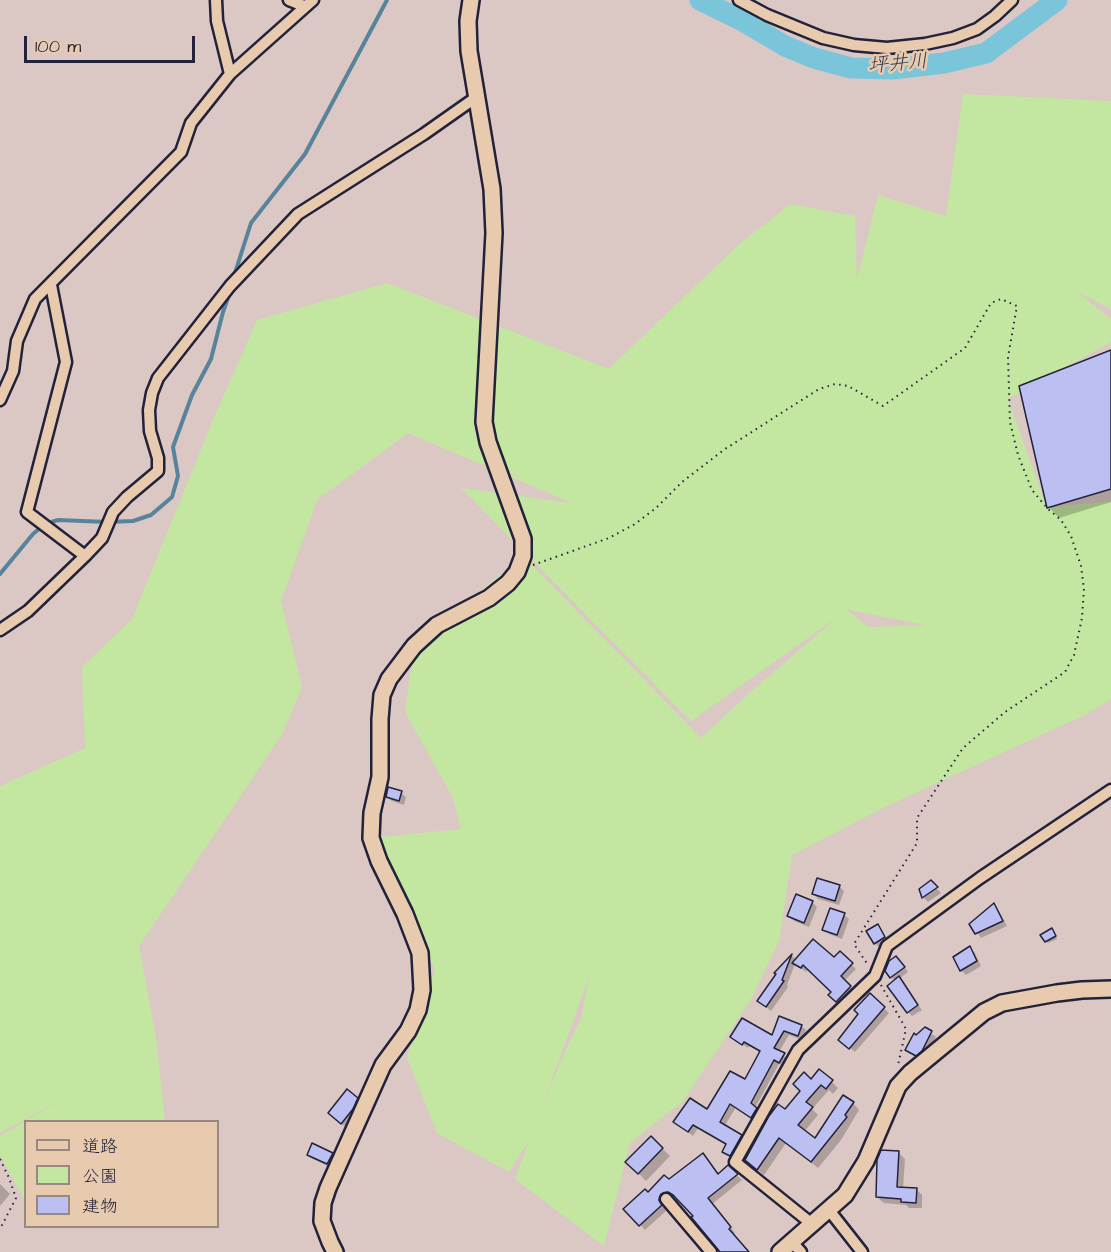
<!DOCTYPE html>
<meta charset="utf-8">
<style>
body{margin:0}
#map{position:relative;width:1111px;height:1252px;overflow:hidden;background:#dbc7c3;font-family:"Architects Daughter","Klee One",sans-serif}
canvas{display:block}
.legend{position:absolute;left:24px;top:1120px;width:195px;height:108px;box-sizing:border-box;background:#e8cbaf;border:2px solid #998781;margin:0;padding:8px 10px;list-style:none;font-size:18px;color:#22223b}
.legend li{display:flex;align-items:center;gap:12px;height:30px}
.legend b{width:30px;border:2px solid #998781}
.scale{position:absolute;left:24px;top:36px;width:171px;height:27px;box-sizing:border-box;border:3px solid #22223b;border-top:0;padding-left:8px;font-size:18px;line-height:21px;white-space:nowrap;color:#22223b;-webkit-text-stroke:4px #e8cbaf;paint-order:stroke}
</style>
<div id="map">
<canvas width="1111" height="1252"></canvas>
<ul class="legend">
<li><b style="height:8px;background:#e8cbaf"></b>道路</li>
<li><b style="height:16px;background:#c3e7a1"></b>公園</li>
<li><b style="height:16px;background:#bcbff1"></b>建物</li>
</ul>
<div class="scale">100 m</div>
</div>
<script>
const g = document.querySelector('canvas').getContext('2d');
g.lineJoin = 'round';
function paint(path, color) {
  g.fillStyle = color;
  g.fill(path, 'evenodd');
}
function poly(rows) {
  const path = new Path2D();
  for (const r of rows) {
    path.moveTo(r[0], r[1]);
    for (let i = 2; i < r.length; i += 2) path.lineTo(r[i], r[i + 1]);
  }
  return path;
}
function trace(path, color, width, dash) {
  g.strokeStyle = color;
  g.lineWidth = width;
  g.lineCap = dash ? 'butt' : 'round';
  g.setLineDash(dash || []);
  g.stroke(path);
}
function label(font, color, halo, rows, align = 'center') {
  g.font = font + ' "Architects Daughter","Klee One",sans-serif';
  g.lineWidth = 5;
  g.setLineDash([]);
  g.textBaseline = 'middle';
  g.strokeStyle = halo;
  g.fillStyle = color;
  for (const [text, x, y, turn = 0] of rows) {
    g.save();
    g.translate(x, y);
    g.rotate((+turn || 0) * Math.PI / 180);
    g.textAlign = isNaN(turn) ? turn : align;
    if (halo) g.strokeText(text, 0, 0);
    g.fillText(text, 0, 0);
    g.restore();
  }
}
paint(poly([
 [963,94,1111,101,1111,309,1076,291,1111,319,1111,342,1008,399,1047,508,1111,501,1111,699,1087,714,889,805,792,855,779,941,751,999,683,1101,630,1143,604,1246,515,1179,530,1139,509,1172,437,1133,407,1058,435,970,371,838,461,829,453,798,405,712,414,646,523,556,701,738,755,688,839,616,691,721,461,488,572,503,408,433,317,500,281,601,302,687,283,733,139,946,156,1038,165,1121,26,1122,25,1201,0,1155,0,1136,66,1097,0,1133,0,786,85,748,82,667,132,619,213,420,257,320,387,283,609,369,739,244,791,204,855,216,857,280,878,195,946,216],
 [848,611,849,610,925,625,868,627],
 [589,977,581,1018,563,1056,542,1107]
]), '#c3e7a1');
paint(poly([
 [1111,352,1111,502,1059,518,1049,507],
 [401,793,406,797,404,805,392,801,387,797],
 [931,882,941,893,928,902,923,897],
 [839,886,844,891,839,905,818,899,814,894],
 [812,902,817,907,809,927,794,921,789,916],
 [994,905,998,909,1007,926,981,938,971,924],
 [844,915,849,919,842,939,829,934,824,929],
 [877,926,889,942,880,948,875,943],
 [1054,932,1057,939,1048,943,1042,935],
 [970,948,975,953,981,966,966,975,961,970],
 [840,953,856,969,844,981,855,992,842,1006,830,995,833,992,809,969,806,972,795,964,787,985,788,987,771,1011,759,1001,788,958,792,956,796,960,834,960],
 [901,962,908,972,899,979,922,1010,912,1016,908,1012,895,981,891,977],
 [870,995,889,1013,855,1052,845,1044],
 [780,1018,801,1026,806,1030,802,1040,789,1035,779,1052,788,1059,784,1066,779,1064,755,1108,761,1114,756,1121,736,1107,724,1127,745,1141,735,1159,724,1151,727,1145,698,1128,693,1136,675,1122,708,1111,745,1082,761,1053,749,1046,748,1048,732,1037,773,1037],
 [925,1029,936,1037,926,1055,921,1059,907,1049],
 [811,1081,832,1082,838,1088,833,1094,829,1090,812,1109,818,1115,804,1132,815,1140,853,1103,859,1110,841,1140,818,1168,786,1143,764,1175,753,1166,785,1111],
 [347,1091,361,1104,357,1114,346,1127,334,1118],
 [651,1138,670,1156,646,1181,628,1162],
 [899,1153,905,1159,903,1189,916,1189,922,1195,922,1208,909,1208,906,1205,884,1203,877,1197],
 [308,1154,332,1154,336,1159,332,1168,313,1159],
 [728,1167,742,1180,712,1204,735,1233,733,1235,747,1252,723,1252,696,1217,674,1196,666,1199,663,1206,666,1211,645,1230,626,1209,669,1181,719,1175],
 [0,1184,10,1194,0,1206]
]), '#0003');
trace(poly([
 [234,276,251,223,305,154,387,0],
 [0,574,33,534,45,524,58,520,107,522,133,521,151,515,172,497,178,476,173,447,192,395,211,359,223,312,230,292]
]), '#57849b', 4);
trace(poly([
 [700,0,741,20,785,46,814,58,851,68,893,69,944,63,986,53,1057,0]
]), '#7bc5db', 21);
const building = poly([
 [1111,350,1111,489,1047,508,1019,386,1111,350],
 [388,787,402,791,399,801,386,797,388,787],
 [817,878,840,885,835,901,812,894,817,878],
 [931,880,938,887,922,898,919,889,931,880],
 [796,894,813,901,804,923,787,916,796,894],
 [994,903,1003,921,975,934,969,924,994,903],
 [830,908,845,913,837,935,822,930,830,908],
 [878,924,885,937,874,944,866,931,878,924],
 [1052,928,1056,936,1045,942,1040,935,1052,928],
 [813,939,834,957,840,951,853,963,841,976,851,986,836,1002,828,995,831,992,803,965,801,968,792,963,813,939],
 [970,946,977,961,960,971,953,957,970,946],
 [792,954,782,980,784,981,766,1007,757,1001,776,974,774,973,792,954],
 [896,956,905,967,890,978,885,971,889,961,896,956],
 [899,976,918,1005,907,1013,887,986,899,976],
 [870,993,885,1007,849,1049,838,1040,858,1014,854,1010,870,993],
 [779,1016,802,1025,798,1036,784,1031,774,1048,785,1053,779,1063,774,1060,751,1103,757,1108,751,1118,730,1104,720,1122,742,1135,730,1156,722,1152,726,1144,693,1125,688,1132,673,1122,690,1098,707,1109,730,1071,745,1079,760,1051,744,1042,742,1045,730,1037,742,1018,772,1035,779,1016],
 [925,1027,932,1031,922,1051,916,1056,905,1050,914,1033,916,1035,925,1027],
 [819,1069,833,1080,826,1089,821,1085,806,1102,813,1107,798,1125,815,1138,843,1095,854,1102,845,1115,847,1117,811,1162,779,1138,757,1170,745,1160,769,1116,778,1104,785,1109,800,1091,793,1084,804,1072,811,1079,819,1069],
 [347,1089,358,1098,353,1109,341,1124,328,1113,347,1089],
 [651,1136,663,1148,638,1174,625,1162,651,1136],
 [312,1143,333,1153,327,1164,307,1155,312,1143],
 [881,1150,899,1151,897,1187,917,1188,916,1203,901,1202,901,1199,876,1197,877,1160,881,1150],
 [703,1153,718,1174,728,1165,738,1174,708,1198,731,1227,729,1229,749,1252,720,1252,691,1217,693,1216,673,1195,668,1192,661,1194,659,1200,662,1205,639,1226,623,1209,645,1189,648,1192,664,1175,669,1179,703,1153]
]);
paint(building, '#bcbff1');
trace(building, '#22223b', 1.5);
const street = poly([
 [216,0,217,21,230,74],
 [289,0,304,6],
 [739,0,767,15,823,38,854,45,887,48,925,44,953,38,977,29,995,16,1012,0],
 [51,285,66,362,27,512,85,556],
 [0,400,13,371,17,341,35,299,181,152,191,123,230,74,313,0],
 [0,630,28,611,85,556,102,538,113,512,127,497,158,471,158,458,150,431,149,410,152,393,158,378,230,286,298,214,424,134,478,96],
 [666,1199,711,1252],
 [829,1210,862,1252],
 [812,1224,735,1162,798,1050,875,976,887,946,980,878,1111,790],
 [792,1242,801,1252]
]);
const secondary = poly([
 [335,1252,330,1242,322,1221,323,1203,328,1188,383,1065,408,1031,418,1010,422,990,420,953,405,914,379,861,371,838,372,813,380,777,380,719,382,695,389,679,414,646,437,625,489,598,508,583,517,572,523,556,523,539,488,442,484,422,494,233,492,189,469,51,468,21,471,0],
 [780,1252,845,1195,866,1161,898,1086,910,1073,984,1012,1002,1003,1057,993,1082,990,1111,989]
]);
trace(street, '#22223b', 15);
trace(secondary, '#22223b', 20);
trace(poly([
 [533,565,609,538,635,524,656,508,682,482,725,449,819,389,835,384,848,386,883,406,965,348,991,303,1001,299,1017,306,1008,357,1010,422,1018,455,1032,490,1047,508,1061,520,1071,536,1081,566,1084,589,1082,618,1074,655,1065,672,1005,712,963,748,917,818,917,843,854,944,868,965],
 [881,985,906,1029,898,1065],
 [0,1159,9,1178,16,1198,0,1229]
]), '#22223b', 2, [1.5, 4.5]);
trace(street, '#e8cbaf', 10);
trace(secondary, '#e8cbaf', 15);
label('italic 20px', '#2f3a53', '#e8cbaf', [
 ["坪井川",898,65,-5]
]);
</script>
